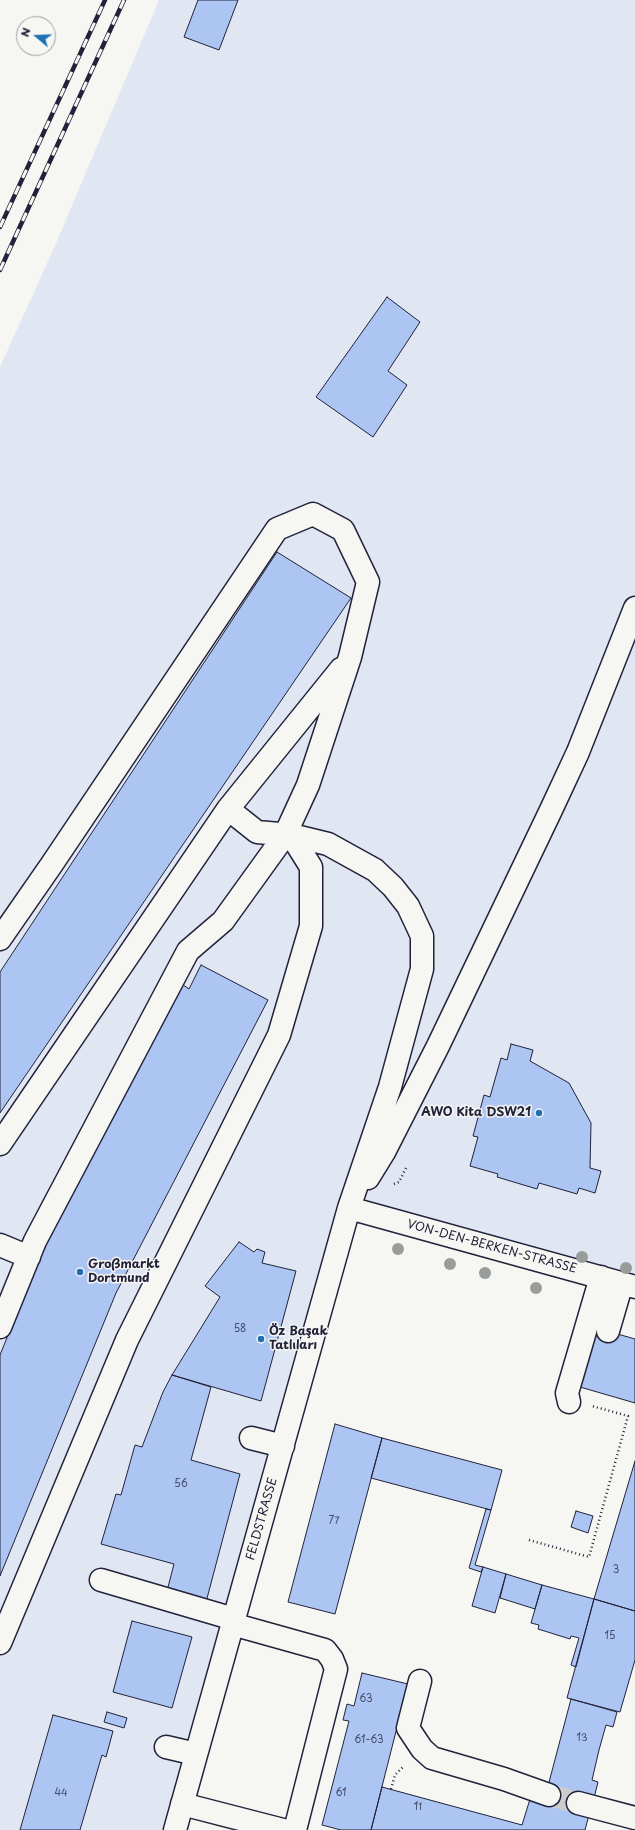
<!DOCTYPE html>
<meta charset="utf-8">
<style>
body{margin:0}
#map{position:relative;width:635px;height:1830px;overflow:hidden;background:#f6f6f2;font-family:"Playpen Sans",sans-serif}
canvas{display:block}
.north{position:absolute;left:16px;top:16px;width:40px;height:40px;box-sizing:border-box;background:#f6f6f2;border:1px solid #a1a1a9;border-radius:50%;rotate:289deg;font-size:11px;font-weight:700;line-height:16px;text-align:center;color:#22223b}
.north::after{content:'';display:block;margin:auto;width:14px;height:18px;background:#1f6fb2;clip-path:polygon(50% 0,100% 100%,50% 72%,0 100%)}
</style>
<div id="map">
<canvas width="635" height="1830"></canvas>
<div class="north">N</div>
</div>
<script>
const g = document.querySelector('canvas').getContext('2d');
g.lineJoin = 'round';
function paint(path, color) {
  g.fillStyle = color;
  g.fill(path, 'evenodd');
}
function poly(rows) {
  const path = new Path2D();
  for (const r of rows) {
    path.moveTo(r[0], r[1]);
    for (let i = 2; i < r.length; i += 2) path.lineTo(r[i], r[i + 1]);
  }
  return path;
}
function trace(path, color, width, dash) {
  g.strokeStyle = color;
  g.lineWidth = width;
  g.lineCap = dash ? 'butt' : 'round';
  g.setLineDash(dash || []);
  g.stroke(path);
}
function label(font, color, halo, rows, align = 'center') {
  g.font = font + ' "Playpen Sans",sans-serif';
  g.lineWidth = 3;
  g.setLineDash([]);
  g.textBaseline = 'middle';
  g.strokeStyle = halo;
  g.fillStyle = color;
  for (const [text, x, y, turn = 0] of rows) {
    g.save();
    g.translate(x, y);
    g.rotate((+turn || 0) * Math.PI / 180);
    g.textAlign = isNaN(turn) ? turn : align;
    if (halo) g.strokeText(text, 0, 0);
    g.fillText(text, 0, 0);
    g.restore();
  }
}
paint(poly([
 [159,0,635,0,635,1276,352,1197,170,1830,0,1830,0,367,54,248]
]), '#e0e7f2');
const building = poly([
 [198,0,238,0,219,50,184,37,198,0],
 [387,297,420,322,388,371,407,385,373,437,316,397,387,297],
 [277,552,351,598,0,1113,0,972,277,552],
 [201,965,268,1000,116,1293,0,1576,0,1355,42,1251,182,984,189,989,201,965],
 [511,1044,533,1050,530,1061,569,1083,591,1123,590,1168,601,1171,595,1193,579,1188,577,1194,539,1183,537,1189,497,1177,498,1174,470,1166,478,1137,473,1136,484,1095,490,1097,501,1058,507,1060,511,1044],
 [239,1242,254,1252,257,1249,265,1252,262,1263,296,1271,261,1401,172,1375,220,1297,205,1286,239,1242],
 [597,1328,635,1339,635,1403,580,1387,597,1328],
 [172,1375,211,1387,191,1460,240,1474,206,1602,167,1591,174,1564,101,1544,116,1494,121,1495,135,1445,142,1447,163,1392,172,1375],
 [335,1424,382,1438,335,1614,288,1602,335,1424],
 [382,1438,502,1470,491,1510,371,1478,382,1438],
 [635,1461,635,1611,594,1599,635,1461],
 [486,1509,491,1510,475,1565,483,1567,481,1572,469,1568,486,1509],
 [576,1511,593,1516,588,1533,571,1527,576,1511],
 [483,1567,506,1574,495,1613,472,1606,483,1567],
 [506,1574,542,1585,535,1609,500,1598,506,1574],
 [542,1585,594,1599,576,1667,571,1665,579,1638,571,1636,570,1639,538,1629,539,1625,531,1623,542,1585],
 [594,1599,635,1611,635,1660,620,1712,567,1698,594,1599],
 [132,1621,192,1637,172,1708,113,1692,132,1621],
 [362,1673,408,1684,371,1830,341,1830,322,1825,349,1721,343,1720,347,1704,354,1706,362,1673],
 [571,1699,617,1712,613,1727,606,1725,599,1750,592,1780,598,1782,594,1798,548,1786,571,1699],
 [107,1712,127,1718,124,1728,104,1722,107,1712],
 [53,1715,113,1731,106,1757,102,1755,80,1830,20,1830,53,1715],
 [382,1787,522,1825,530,1799,551,1787,580,1794,589,1815,585,1830,371,1830,382,1787]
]);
paint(building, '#acc5f3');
trace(building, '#22223b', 1);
trace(poly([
 [549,1795,578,1803]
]), '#cccccd', 22, [22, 11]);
const minor = poly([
 [0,939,52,864,277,529,313,514,343,530,368,582,350,657,308,785,285,835,223,921,188,951,35,1241,0,1327],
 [0,1144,228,809,341,669],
 [368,1178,384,1152,438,1046,551,810,578,752,635,608],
 [349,1208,635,1287],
 [0,1245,29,1257],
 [608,1331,622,1283],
 [569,1402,567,1393,601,1277],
 [251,1438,283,1446],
 [101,1580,234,1619],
 [232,1624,325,1650,332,1659,336,1669,295,1830],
 [0,1643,127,1340,279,1035,311,926,311,867,291,835,257,832,228,809],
 [420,1681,408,1728,422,1749,432,1758,504,1779,549,1795],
 [166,1747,196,1754],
 [578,1803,635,1818],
 [182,1804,283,1830],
 [175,1830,349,1208,390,1087,422,969,422,936,408,906,393,887,375,870,328,844,291,835]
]);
trace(minor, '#22223b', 25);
trace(poly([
 [394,1184,399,1182,407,1166],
 [529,1540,589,1557,628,1416,592,1406],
 [391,1789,395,1775,404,1766]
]), '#22223b', 2.5, [1, 3]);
trace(minor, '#f6f6f2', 22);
const rail = poly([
 [0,227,105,0],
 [0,270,124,0]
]);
trace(rail, '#22223b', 4.5);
trace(rail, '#f6f6f2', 3, [9]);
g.fillStyle = '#989c9b';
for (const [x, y] of [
 [398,1249],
 [582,1257],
 [450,1264],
 [626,1268],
 [485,1273],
 [536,1288]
]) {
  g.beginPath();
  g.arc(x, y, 6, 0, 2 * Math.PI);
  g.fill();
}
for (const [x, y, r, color] of [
 [539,1113,4,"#1f6fb2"],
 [80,1272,4,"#1f6fb2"],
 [261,1339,4,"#1f6fb2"]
]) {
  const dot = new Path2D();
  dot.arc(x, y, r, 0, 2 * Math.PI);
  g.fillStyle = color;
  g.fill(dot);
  trace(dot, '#f6f6f2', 1.5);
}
label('10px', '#444b69', null, [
 ["58",240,1329],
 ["56",181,1484],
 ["77",334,1521],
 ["3",616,1570],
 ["15",610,1636],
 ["63",366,1699],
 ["13",582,1738],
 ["61-63",369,1740],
 ["44",61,1793],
 ["61",341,1793],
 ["11",418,1807]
]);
label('bold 12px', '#22223b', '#f6f6f2', [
 ["AWO Kita DSW21",531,1113,"right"],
 ["Großmarkt",88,1265],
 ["Dortmund",88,1279],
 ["Öz Başak",269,1332],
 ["Tatlıları",269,1346]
], 'left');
label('12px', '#22223b', '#f6f6f2', [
 ["VON-DEN-BERKEN-STRASSE",492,1247,15],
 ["FELDSTRASSE",262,1519,-74]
]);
</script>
